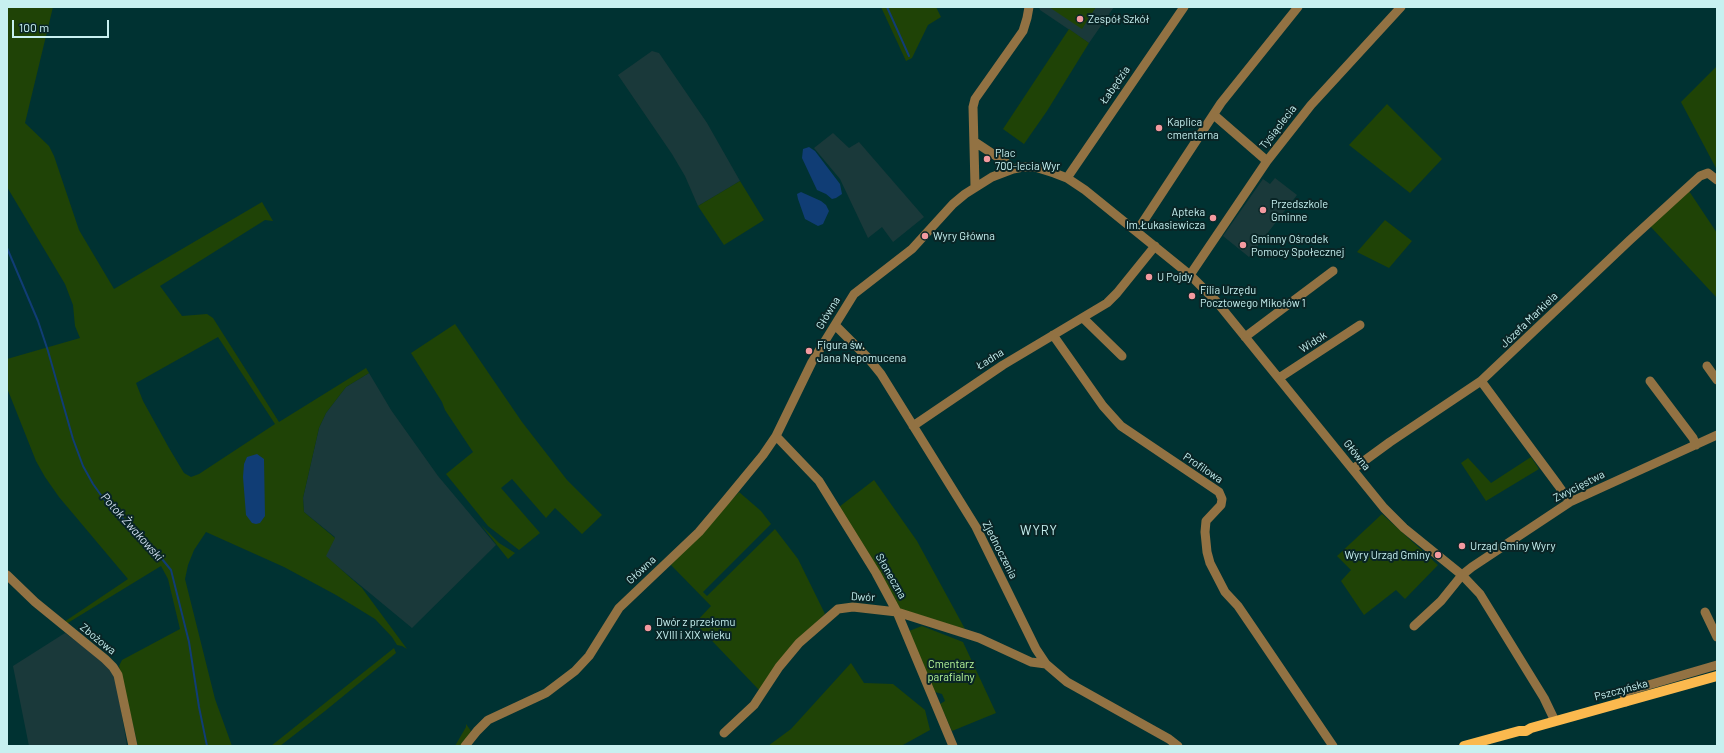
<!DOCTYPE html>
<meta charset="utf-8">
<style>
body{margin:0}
#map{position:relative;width:1724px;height:753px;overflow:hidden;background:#003232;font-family:Barlow,sans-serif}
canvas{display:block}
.frame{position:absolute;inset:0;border:8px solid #c7f0f0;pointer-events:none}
.scale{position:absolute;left:12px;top:20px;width:97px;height:18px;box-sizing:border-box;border:2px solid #c7f0f0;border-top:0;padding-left:5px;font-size:12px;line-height:14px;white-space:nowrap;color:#c7f0f0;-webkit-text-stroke:3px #092526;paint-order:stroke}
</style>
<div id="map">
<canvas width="1724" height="753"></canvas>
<div class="frame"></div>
<div class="scale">100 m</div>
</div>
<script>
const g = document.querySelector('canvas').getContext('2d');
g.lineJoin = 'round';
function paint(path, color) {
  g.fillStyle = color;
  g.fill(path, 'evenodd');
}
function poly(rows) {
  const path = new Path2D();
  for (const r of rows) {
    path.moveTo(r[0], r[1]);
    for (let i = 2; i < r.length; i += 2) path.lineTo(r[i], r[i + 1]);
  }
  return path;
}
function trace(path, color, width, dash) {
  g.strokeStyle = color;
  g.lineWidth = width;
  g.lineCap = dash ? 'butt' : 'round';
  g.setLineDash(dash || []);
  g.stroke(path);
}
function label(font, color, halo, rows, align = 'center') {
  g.font = font + ' Barlow,sans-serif';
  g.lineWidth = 4;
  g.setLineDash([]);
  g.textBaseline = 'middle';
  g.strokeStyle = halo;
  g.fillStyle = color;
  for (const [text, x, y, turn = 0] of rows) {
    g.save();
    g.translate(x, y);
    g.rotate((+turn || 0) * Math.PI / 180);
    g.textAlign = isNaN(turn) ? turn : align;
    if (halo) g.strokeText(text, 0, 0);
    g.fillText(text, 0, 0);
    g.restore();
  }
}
paint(poly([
 [1039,7,1114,7,1089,43,1040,10],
 [652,51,659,53,707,123,740,181,698,206,685,176,672,154,618,75],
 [833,133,849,148,859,142,924,217,893,242,882,227,868,238,840,179,814,148],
 [1275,178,1297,195,1249,257,1223,236,1263,179,1270,184],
 [369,373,391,410,438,476,496,545,412,628,325,556,335,537,304,512,303,498,319,428,326,413,346,387],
 [65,633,106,663,116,679,127,746,29,746,13,666]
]), '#1a393a');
paint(poly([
 [7,7,53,7,25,123,49,146,54,156,79,230,114,289,262,202,273,221,265,220,160,286,182,316,207,314,213,318,279,422,366,368,369,373,346,387,326,413,319,428,303,498,304,512,335,538,326,556,362,588,407,649,402,646,397,645,392,637,375,619,336,595,284,567,206,532,194,550,188,565,185,579,215,699,232,746,138,746,119,666,122,660,180,629,168,579,161,566,66,624,64,622,128,579,59,497,45,477,36,461,7,388,7,359,80,338,75,326,73,305,65,284,7,187],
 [218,337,275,424,199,474,191,477,184,473,169,448,143,401,136,383],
 [881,7,936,7,941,17,928,25,912,58,906,61],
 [1049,7,1096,7,1082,29],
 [1069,29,1089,43,1047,111,1024,144,1003,129],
 [1717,66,1717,170,1681,102],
 [1387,104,1442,159,1410,193,1349,145],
 [740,181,764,220,724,245,698,206],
 [1689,191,1717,233,1717,298,1650,226],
 [1385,220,1412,241,1389,268,1357,252],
 [455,324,522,422,567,480,602,515,582,534,555,508,546,518,512,479,501,488,540,533,519,550,488,526,446,474,473,452,445,410,442,402,411,353],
 [1531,457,1539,469,1486,501,1461,463,1468,458,1491,483],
 [874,480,917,541,965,629,898,609,839,507],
 [739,492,761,511,771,524,703,592,707,596,775,529,798,559,825,614,792,645,760,691,695,623,711,606,671,565],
 [1382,514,1438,565,1405,599,1396,590,1364,615,1341,581,1351,570,1337,556],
 [481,525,499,543,515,553,508,559],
 [922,626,963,642,996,713,952,731,940,704,945,701,942,694,935,692,909,631],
 [394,648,396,653,325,711,280,746,271,746],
 [851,663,864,683,893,684,925,710,930,730,901,746,768,746,791,729],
 [466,724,471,731,461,746,455,746,466,727]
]), '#1f4306');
paint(poly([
 [809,147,815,151,840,184,842,194,836,198,832,199,826,194,817,190,802,158,803,149],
 [801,192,821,201,826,205,829,211,823,224,818,226,805,219,798,199,797,194],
 [257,454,264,459,265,516,260,523,256,524,252,523,246,515,243,477,244,464,247,457]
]), '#103d75');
trace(poly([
 [887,7,909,56],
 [7,248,38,321,48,351,73,439,83,466,93,484,103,498,162,559,171,570,189,642,199,707,207,746]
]), '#103d75', 2);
trace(poly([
 [1214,115,1267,161],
 [975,142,1005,162,1013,169],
 [1067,178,1184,7],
 [975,186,973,107,975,99,1023,31,1027,18,1029,7],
 [1137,231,1221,103,1298,7],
 [1190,275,1267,161,1311,105,1401,7],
 [1083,318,1122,356],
 [835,325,868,358,881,374,976,527,1036,649,1046,664,1067,682,1169,739,1178,746],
 [1053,335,1103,406,1121,426,1219,492,1222,499,1221,505,1206,521,1205,532,1207,552,1210,563,1225,592,1238,606,1253,628,1333,746],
 [1245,337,1333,271],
 [1707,366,1717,380],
 [1279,378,1360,325],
 [1481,381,1558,485,1570,502],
 [1650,381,1693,438,1696,445],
 [913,426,1003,365,1107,303,1117,293,1155,246],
 [776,436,819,481,876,573,897,612,953,746],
 [1353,469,1390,442,1481,381,1630,240,1700,176,1708,173,1717,180],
 [7,575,35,602,105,659,113,667,118,675,133,746],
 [1705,612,1717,637],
 [1414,626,1441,601,1462,575,1472,567,1570,502,1717,435],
 [1626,702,1624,695,1628,691,1717,665],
 [724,733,754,705,779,667,799,643,838,609,853,607,897,612,979,638,1031,662,1046,664],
 [465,746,477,731,488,720,546,693,575,671,589,656,619,608,699,532,726,500,763,455,776,436,812,362,854,294,912,249,953,204,965,194,992,177,1013,169,1023,167,1035,167,1054,173,1067,178,1085,190,1190,275,1216,301,1384,508,1404,528,1462,575,1480,594,1544,698,1555,721]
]), '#927243', 9);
trace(poly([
 [1464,746,1519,731,1526,731,1531,728,1717,676]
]), '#fbb94e', 10);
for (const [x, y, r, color] of [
 [1080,19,4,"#f49aa0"],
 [1159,128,4,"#f49aa0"],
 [987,159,4,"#f49aa0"],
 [1263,210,4,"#f49aa0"],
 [1213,218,4,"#f49aa0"],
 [925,236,4,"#f49aa0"],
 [1243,245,4,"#f49aa0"],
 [1149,277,4,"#f49aa0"],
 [1192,296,4,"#f49aa0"],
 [809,351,4,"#f49aa0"],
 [1462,546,4,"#f49aa0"],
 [1438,555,4,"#f49aa0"],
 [648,628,4,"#f49aa0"]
]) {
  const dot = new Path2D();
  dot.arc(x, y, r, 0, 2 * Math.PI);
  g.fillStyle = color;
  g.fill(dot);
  trace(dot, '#092526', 1.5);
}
label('11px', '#c7f0f0', '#092526', [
 ["Zespół Szkół",1088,19],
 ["Kaplica",1167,122],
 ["cmentarna",1167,135],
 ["Plac",995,153],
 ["700-lecia Wyr",995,166],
 ["Przedszkole",1271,204],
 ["Gminne",1271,217],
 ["Apteka",1205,212,"right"],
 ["Im.Łukasiewicza",1205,225,"right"],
 ["Wyry Główna",933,236],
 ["Gminny Ośrodek",1251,239],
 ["Pomocy Społecznej",1251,252],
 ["U Pojdy",1157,277],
 ["Filia Urzędu",1200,290],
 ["Pocztowego Mikołów 1",1200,303],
 ["Figura św.",817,345],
 ["Jana Nepomucena",817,358],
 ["Urząd Gminy Wyry",1470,546],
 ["Wyry Urząd Gminy",1430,555,"right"],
 ["Dwór z przełomu",656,622],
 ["XVIII i XIX wieku",656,635]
], 'left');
label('11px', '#c7f0f0', '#092526', [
 ["Łabędzia",1115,85,-55],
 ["Tysiąclecia",1278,127,-52],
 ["Główna",828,313,-59],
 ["Józefa Markiela",1529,320,-44],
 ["Widok",1313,342,-33],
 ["Ładna",990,359,-32],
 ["Główna",1357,455,51],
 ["Profilowa",1203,468,34],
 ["Zwycięstwa",1579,486,-27],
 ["Zjednoczenia",1000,550,63],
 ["Główna",641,570,-43],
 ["Słoneczna",891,576,60],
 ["Dwór",863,597,3],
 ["Zbożowa",98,639,39],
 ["Pszczyńska",1621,690,-15]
]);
label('11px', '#b7f799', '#092526', [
 ["Cmentarz",951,664],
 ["parafialny",951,677]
]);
label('italic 12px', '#d2dff0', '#092526', [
 ["Potok Żwakowski",132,527,48]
]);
g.letterSpacing = '1px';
label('13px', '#c7f0f0', '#092526', [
 ["WYRY",1039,531]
]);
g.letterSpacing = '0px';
</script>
